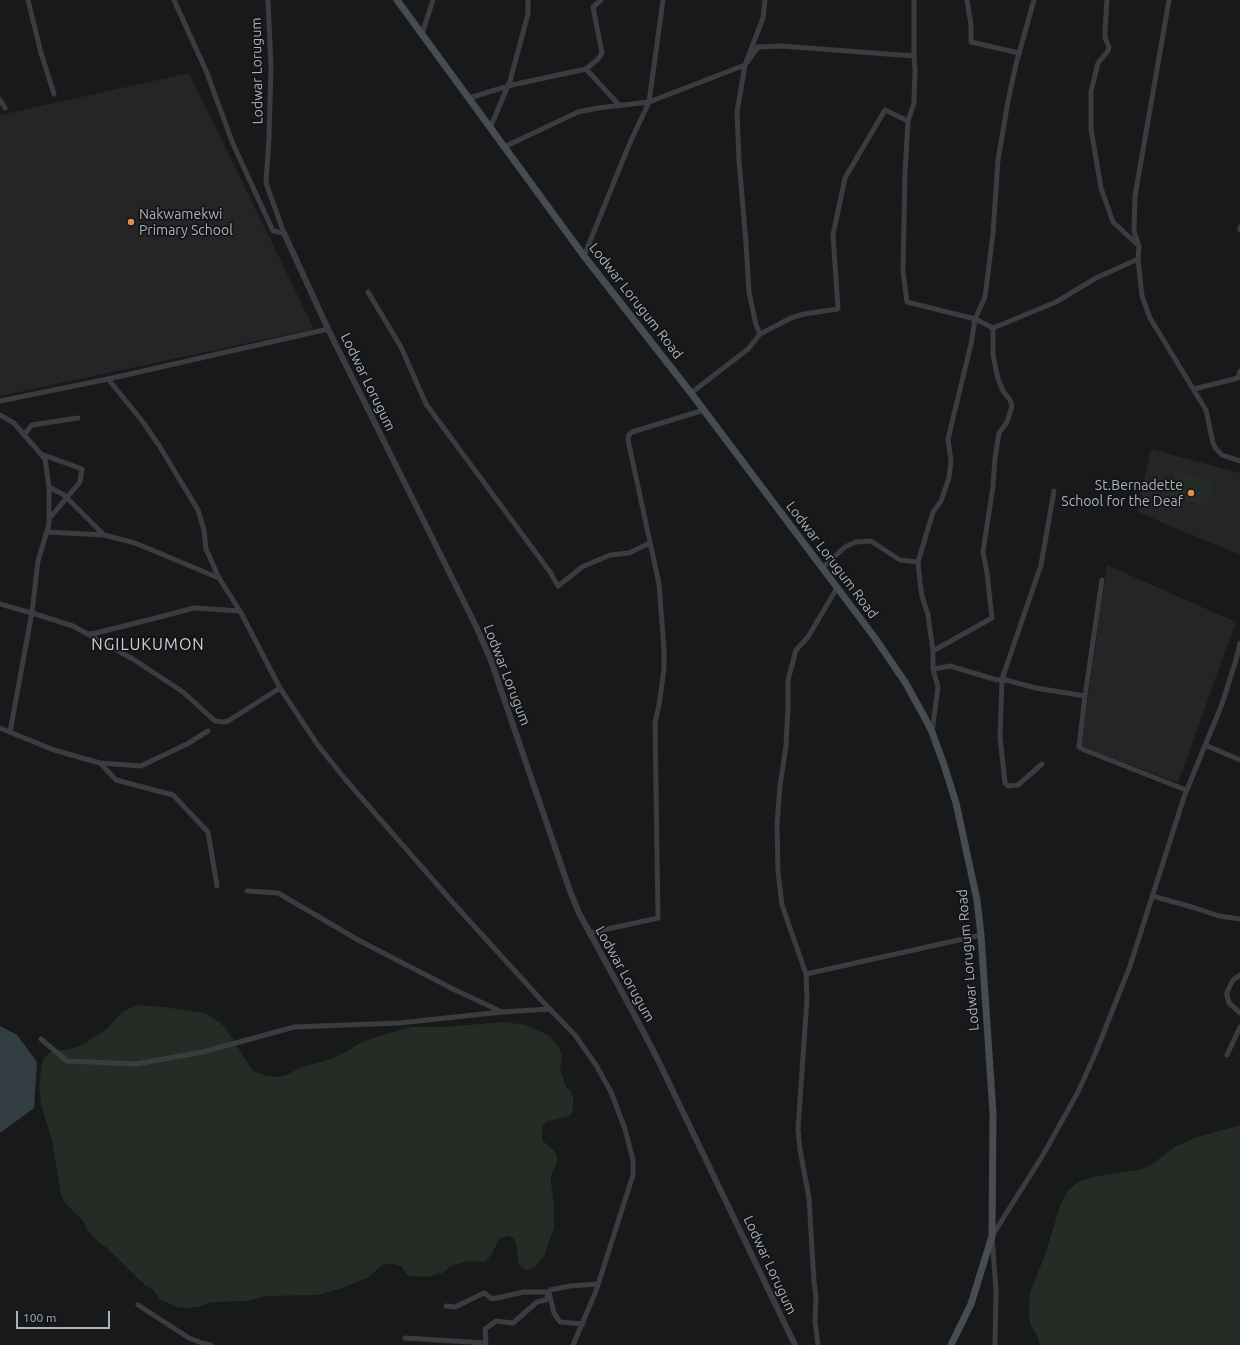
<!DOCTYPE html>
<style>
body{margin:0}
#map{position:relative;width:1240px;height:1345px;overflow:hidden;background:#18191a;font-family:Ubuntu,sans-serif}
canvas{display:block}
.scale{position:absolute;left:16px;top:1311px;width:94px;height:18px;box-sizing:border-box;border:2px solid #acb2b8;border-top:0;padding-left:5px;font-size:12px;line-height:14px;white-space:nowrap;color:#acb2b8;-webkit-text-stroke:3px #131415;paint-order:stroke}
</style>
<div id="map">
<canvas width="1240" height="1345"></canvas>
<div class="scale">100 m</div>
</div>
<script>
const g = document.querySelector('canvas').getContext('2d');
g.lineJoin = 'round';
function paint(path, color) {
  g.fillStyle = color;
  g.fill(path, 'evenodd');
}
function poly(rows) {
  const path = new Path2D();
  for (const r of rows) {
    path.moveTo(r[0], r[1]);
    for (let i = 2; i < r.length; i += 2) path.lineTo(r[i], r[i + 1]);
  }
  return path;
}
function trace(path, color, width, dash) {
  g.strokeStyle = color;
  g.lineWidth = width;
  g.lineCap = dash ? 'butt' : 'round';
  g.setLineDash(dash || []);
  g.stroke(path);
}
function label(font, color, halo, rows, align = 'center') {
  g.font = font + ' Ubuntu,sans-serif';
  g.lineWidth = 3.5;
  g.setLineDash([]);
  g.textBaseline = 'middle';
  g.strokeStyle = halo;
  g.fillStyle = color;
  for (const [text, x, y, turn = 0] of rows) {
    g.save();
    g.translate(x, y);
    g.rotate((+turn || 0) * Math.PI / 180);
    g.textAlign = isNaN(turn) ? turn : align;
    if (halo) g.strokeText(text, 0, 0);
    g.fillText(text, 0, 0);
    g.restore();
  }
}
paint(poly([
 [189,73,314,329,0,396,0,115],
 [1151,449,1240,473,1240,555,1137,512],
 [1107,565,1236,622,1178,783,1081,746]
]), '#252527');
paint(poly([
 [1177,471,1213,484,1205,506,1169,494],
 [137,1005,163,1007,205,1013,212,1017,224,1026,253,1071,264,1075,277,1077,286,1075,305,1066,328,1060,348,1051,358,1044,368,1040,410,1027,444,1027,504,1022,526,1025,550,1036,558,1046,562,1056,560,1068,566,1087,571,1091,573,1098,573,1108,572,1113,567,1117,547,1121,543,1125,542,1129,542,1140,554,1151,557,1156,557,1163,551,1176,551,1182,554,1206,554,1228,544,1256,534,1268,527,1270,522,1268,518,1262,516,1243,514,1239,509,1236,500,1238,491,1255,487,1260,484,1262,469,1261,451,1266,442,1273,436,1274,428,1277,410,1276,407,1274,401,1266,392,1264,386,1264,382,1265,369,1277,342,1288,318,1295,265,1296,247,1301,216,1302,208,1303,198,1307,186,1308,177,1307,160,1299,152,1289,146,1286,107,1248,97,1241,87,1230,84,1222,65,1203,61,1195,52,1140,42,1108,39,1089,42,1062,45,1057,49,1053,53,1051,70,1049,84,1044,108,1028,122,1012],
 [1240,1125,1240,1345,1040,1345,1037,1335,1030,1324,1029,1311,1030,1293,1045,1255,1061,1203,1068,1191,1079,1181,1093,1177,1138,1170,1148,1167,1175,1147,1194,1138]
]), '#252c25');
paint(poly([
 [0,1026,17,1035,37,1062,34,1108,0,1133]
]), '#333e42');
trace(poly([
 [28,0,41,53,54,94],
 [174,0,207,73,233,144,273,231,284,233],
 [268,0,271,67,269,138,266,183,284,233],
 [914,0,914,56,915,70,914,103,908,121,905,173,903,271,907,302,975,319,993,328,1056,302,1096,278,1138,259],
 [967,0,971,25,971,42,1019,53],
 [1107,0,1105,30,1105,38,1109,47,1108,51,1098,63,1091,92,1091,129,1101,188,1113,222,1138,245],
 [1169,0,1135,196,1134,231,1139,246,1138,259,1142,296,1150,318,1206,410,1213,443,1216,449,1222,455,1240,461],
 [422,34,433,0],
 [586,69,619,105],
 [469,98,512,85,586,69,598,59,602,53,593,7,601,0],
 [0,100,5,108],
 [490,128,510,81,528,14,528,0],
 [504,147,578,112,598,108,649,102,745,65,758,47,781,46,914,56],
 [1240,227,1240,230],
 [584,256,629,145,649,102,663,0],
 [368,292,401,347,426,404,550,572,558,586,582,567,610,555,629,553,650,543],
 [760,334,756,325,749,292,746,243,739,161,737,112,745,65,763,18,765,0],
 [108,379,143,422,160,447,198,510,204,530,206,549,219,578,240,611,280,688,317,744,345,779,455,905,543,1002,575,1035,596,1065,611,1092,625,1129,633,1160,633,1175,596,1291,573,1345],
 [1194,389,1238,378,1240,371],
 [691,393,748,349,760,334,791,318,804,314,838,309,833,235,845,178,885,110,908,121],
 [0,401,108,379,328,329],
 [0,415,14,423,45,459,49,487,49,524,38,561,32,612,10,732],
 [24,435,32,425,78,418],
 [41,454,82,469,80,482,49,519],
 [49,487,64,495,104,535],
 [47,532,104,535,135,543,219,578],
 [822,568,845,547,856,542,871,541,900,560,918,562],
 [1102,580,1085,696,1079,747,1082,749,1186,790],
 [0,604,45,617,73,626,133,659,183,692,215,721,223,722,228,721,280,688],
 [87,634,96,633,148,620,194,608,240,611],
 [933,651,992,618,987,573,983,552,993,486,995,458,999,433,1007,422,1012,406,1010,400,1003,391,998,379,993,355,993,328],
 [933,669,950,666,997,680,1002,679,1036,688,1085,696],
 [0,728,54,750,100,763,116,780,173,795,208,832,217,886],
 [932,732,938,687,933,669,933,651,928,615,922,596,920,582,918,562,933,512,941,501,949,478,951,461,948,439,971,344,975,319,985,297,993,233,998,160,1008,101,1016,64,1034,0],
 [1205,745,1240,760],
 [100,763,141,766,187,744,208,731],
 [1042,764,1018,785,1008,786,1005,783,1000,737,1002,679,1041,565,1054,491],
 [247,891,278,893,360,941,455,990,502,1012,550,1009],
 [1152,896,1192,907,1219,916,1240,919],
 [589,933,658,918,655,723,659,705,664,669,664,649,659,584,628,440,629,435,632,432,704,410],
 [806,974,981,935],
 [1240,975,1233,980,1227,992,1227,996,1229,1003,1240,1013],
 [41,1039,67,1061,136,1064,203,1052,294,1027,399,1023,502,1012],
 [1227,1055,1240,1027],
 [138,1305,189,1338,202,1343,211,1345],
 [446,1306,455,1307,484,1293,492,1299,524,1292,549,1292,554,1313,560,1322,583,1324],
 [405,1338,486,1343],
 [486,1345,485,1329,496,1321,513,1323,537,1302,546,1300,550,1290,570,1286,598,1284],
 [818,1345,815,1321,816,1297,814,1282,809,1198,800,1150,798,1129,807,999,806,974,782,905,778,872,777,824,780,786,786,746,788,708,788,680,796,650,808,637,837,588],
 [995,1345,996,1290,992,1236,1043,1155,1078,1092,1096,1052,1130,966,1184,797,1222,704,1236,660,1240,643]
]), '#3a3c3f', 5);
trace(poly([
 [284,233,328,329,476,626,490,658,570,891,579,913,635,1016,657,1058,795,1345]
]), '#3a3c3f', 6);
trace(poly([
 [397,0,584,256,691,393,875,638,905,682,925,718,932,732,944,765,956,803,977,900,981,935,993,1113,992,1236,971,1304,951,1345]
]), '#484b4f', 7);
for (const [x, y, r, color] of [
 [131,222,4,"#df8f4b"],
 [1191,493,4,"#df8f4b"]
]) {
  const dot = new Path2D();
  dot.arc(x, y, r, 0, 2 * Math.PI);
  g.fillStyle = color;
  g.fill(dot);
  trace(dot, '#131415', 1.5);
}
label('14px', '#acb2b8', '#131415', [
 ["Lodwar Lorugum",257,71,-91],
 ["Lodwar Lorugum Road",636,301,52],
 ["Lodwar Lorugum",368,382,64],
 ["Lodwar Lorugum Road",832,560,53],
 ["Lodwar Lorugum",507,675,69],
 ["Lodwar Lorugum Road",968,960,-95],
 ["Lodwar Lorugum",625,974,61],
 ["Lodwar Lorugum",770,1265,65]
]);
label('14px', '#acb2b8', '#131415', [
 ["Nakwamekwi",139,214],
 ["Primary School",139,230],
 ["St.Bernadette",1183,485,"right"],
 ["School for the Deaf",1183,501,"right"]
], 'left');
g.letterSpacing = '1px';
label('16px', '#cdd1d5', '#131415', [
 ["NGILUKUMON",148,645]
]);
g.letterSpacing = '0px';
</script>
